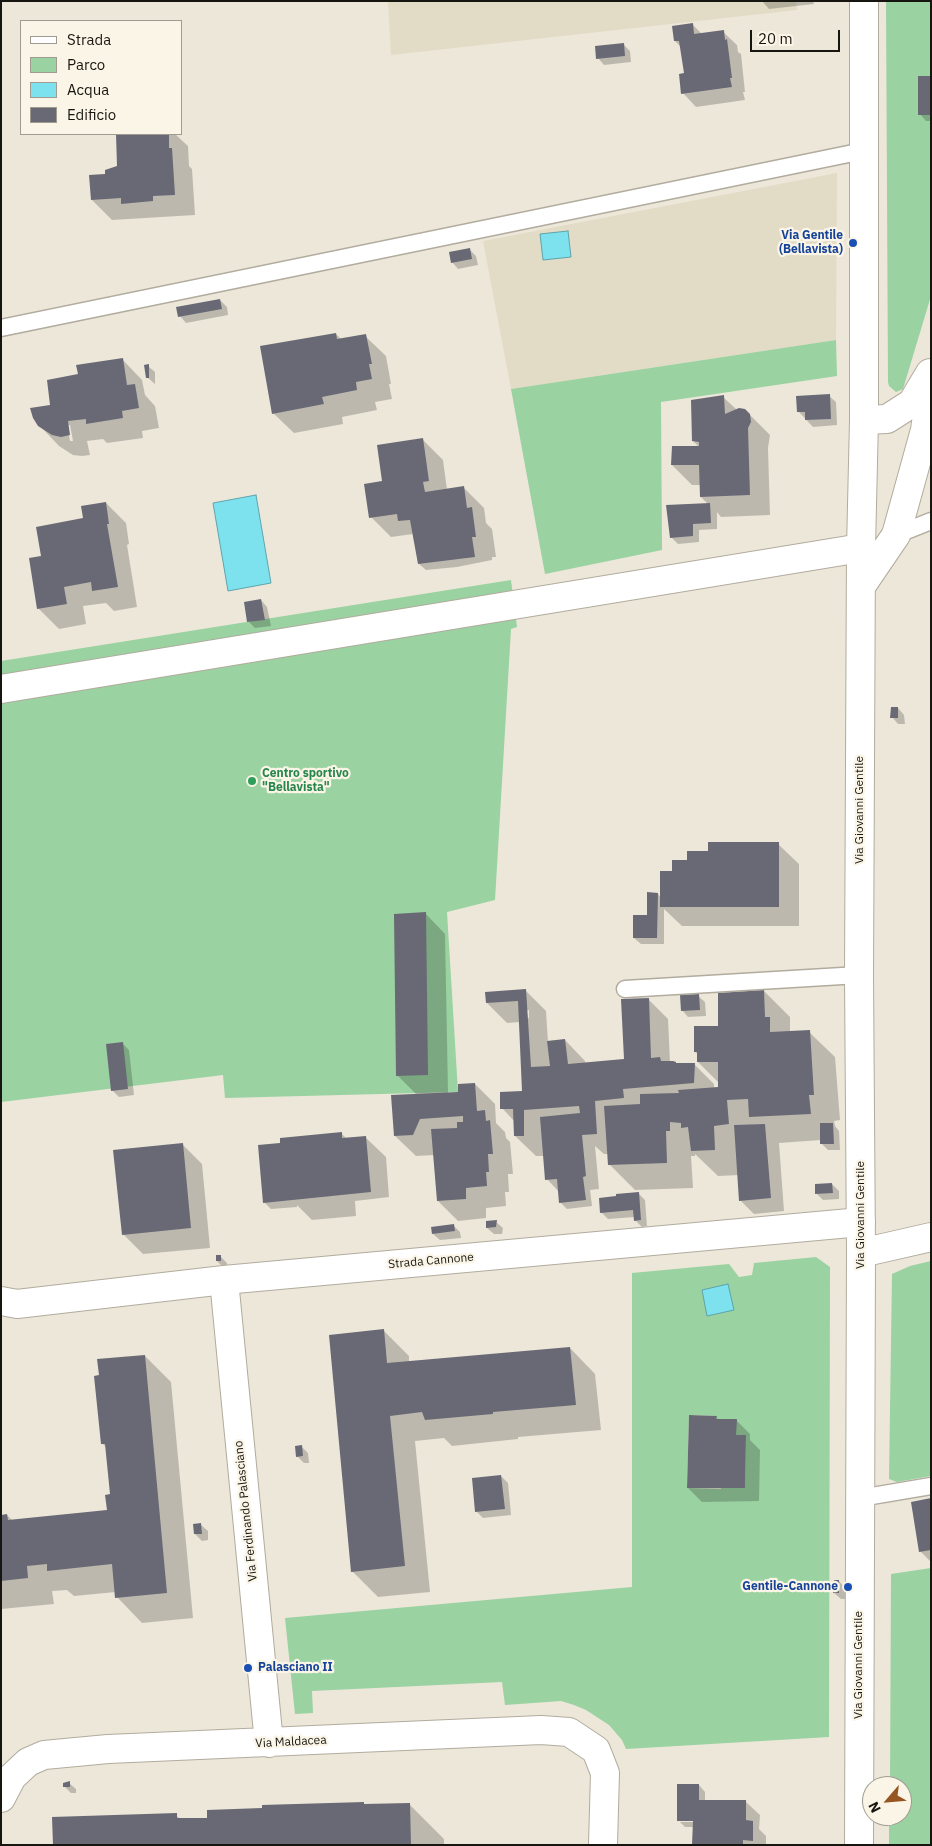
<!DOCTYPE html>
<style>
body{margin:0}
#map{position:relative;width:932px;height:1846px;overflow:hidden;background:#ece7d9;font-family:"IBM Plex Sans",sans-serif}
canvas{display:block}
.frame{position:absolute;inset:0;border:2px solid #171510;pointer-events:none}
.legend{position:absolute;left:20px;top:20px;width:162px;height:115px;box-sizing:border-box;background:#faf5e6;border:1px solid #9f9b90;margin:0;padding:6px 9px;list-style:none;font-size:15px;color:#171510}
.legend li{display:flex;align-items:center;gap:10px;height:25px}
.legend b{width:25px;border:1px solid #9f9b90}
.north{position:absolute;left:862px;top:1776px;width:50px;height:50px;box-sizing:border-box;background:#faf5e6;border:1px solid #9f9b90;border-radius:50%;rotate:243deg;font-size:14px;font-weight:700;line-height:20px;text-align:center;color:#171510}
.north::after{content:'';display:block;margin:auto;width:18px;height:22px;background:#975522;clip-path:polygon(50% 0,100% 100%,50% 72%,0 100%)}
.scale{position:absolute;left:750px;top:30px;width:90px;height:22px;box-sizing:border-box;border:2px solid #171510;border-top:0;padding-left:6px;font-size:15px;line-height:18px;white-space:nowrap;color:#171510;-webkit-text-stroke:4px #faf5e6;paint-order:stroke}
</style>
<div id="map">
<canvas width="932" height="1846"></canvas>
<div class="frame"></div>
<ul class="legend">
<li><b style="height:6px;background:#fff"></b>Strada</li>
<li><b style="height:14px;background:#9ad2a1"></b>Parco</li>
<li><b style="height:14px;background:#7de2ee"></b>Acqua</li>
<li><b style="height:14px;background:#696875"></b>Edificio</li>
</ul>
<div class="north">N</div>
<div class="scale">20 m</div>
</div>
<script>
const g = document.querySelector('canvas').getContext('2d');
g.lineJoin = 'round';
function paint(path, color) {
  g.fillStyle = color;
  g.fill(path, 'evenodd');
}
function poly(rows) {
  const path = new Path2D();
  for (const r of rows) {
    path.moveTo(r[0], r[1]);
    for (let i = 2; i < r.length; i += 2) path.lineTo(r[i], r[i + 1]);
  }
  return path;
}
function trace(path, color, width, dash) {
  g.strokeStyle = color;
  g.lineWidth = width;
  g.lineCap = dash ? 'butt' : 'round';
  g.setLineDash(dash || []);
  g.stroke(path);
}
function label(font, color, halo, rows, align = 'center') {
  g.font = font + ' "IBM Plex Sans",sans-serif';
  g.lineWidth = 4.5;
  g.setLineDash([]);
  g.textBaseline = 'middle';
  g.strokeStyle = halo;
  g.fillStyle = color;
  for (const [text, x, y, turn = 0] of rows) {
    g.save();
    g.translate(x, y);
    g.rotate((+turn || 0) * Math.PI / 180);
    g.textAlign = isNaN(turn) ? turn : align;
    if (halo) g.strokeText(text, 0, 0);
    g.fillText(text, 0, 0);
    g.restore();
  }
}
paint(poly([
 [388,1,796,1,797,10,391,55],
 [837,173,836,340,511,389,483,241]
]), '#e2dbc5');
paint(poly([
 [886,1,931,1,931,296,903,389,896,392,889,386,888,382],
 [836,340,837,376,661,402,662,550,545,574,511,389],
 [511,580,517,627,511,629,495,900,447,912,458,1092,225,1098,223,1075,1,1102,1,661],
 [816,1257,830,1267,829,1737,626,1749,622,1740,609,1725,586,1710,574,1705,561,1701,505,1705,502,1682,312,1691,313,1713,295,1714,285,1618,632,1587,632,1273,729,1264,739,1277,752,1275,754,1263],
 [689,1415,716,1416,716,1419,736,1419,736,1435,746,1436,745,1488,721,1487,721,1489,687,1488],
 [931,1261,931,1476,897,1482,889,1479,892,1274,910,1266],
 [931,1568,931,1845,889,1845,889,1816,902,1816,902,1786,890,1786,891,1574]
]), '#9ad2a1');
const water = poly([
 [568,231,571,257,543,260,540,234,568,231],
 [256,495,271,583,228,591,213,503,256,495],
 [728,1284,734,1310,707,1316,702,1290,728,1284]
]);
paint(water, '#7de2ee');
trace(water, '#5ea4ab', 1);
paint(poly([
 [762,1,813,1,814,4,769,9],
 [692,24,702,34,723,32,737,45,738,52,741,54,745,92,743,92,745,100,696,107,683,93,685,75,681,47,675,41],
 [623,44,630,51,631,62,604,65,598,58],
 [931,77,931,121,926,121,920,114],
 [117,134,175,134,188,146,189,166,192,169,195,215,112,220,92,200,91,176,106,175,119,167],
 [470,250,476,256,478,265,458,269,452,262],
 [220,300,227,307,228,315,186,323,180,316],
 [336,334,342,340,365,336,386,356,391,384,389,384,392,399,375,402,377,410,342,417,343,424,294,433,273,413],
 [122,359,142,380,145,395,155,406,159,428,142,431,143,438,107,443,103,439,87,441,90,455,82,456,73,455,59,446,39,425,52,406,80,375],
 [67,425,70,425,73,441,70,441],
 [148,366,155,372,155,384,147,377],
 [829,396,836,402,837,425,813,427,798,411],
 [723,397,737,410,745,410,770,435,768,448,770,515,721,517,717,512,717,529,699,530,699,542,678,544,671,537,708,504,701,497,701,485,692,485,672,465,699,447,693,441],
 [423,440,443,460,447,490,464,488,484,508,486,523,492,529,496,557,492,557,492,560,457,567,426,570,419,564,413,534,391,537,371,517,383,482],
 [106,503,126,523,129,544,127,545,137,607,114,611,106,603,83,606,86,624,59,629,38,608,42,557],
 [261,600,267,607,271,626,255,628,249,622],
 [898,708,904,715,905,724,898,724,892,717],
 [778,844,799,864,799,926,682,926,664,909,664,944,641,944,634,938,648,916,658,894,661,898,675,873,688,861,709,852],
 [425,913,445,934,448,1093,460,1093,475,1084,495,1104,496,1123,505,1132,506,1138,510,1142,513,1174,508,1174,509,1192,505,1192,506,1206,486,1208,486,1218,458,1221,438,1201,435,1155,416,1156,395,1136,392,1096,417,1095,398,1076],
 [526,991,546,1011,548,1042,565,1040,585,1061,585,1064,625,1060,648,999,668,1019,670,1062,677,1064,694,1064,714,1084,714,1088,719,1088,719,1083,698,1062,698,1054,695,1052,719,1028,764,991,790,1017,790,1032,809,1032,835,1057,840,1120,834,1121,835,1126,839,1131,840,1150,828,1150,821,1143,821,1140,779,1143,784,1211,754,1214,740,1200,739,1175,718,1176,695,1154,695,1156,691,1156,693,1188,635,1190,609,1164,608,1154,604,1154,595,1146,599,1189,590,1190,592,1206,567,1209,560,1202,559,1192,547,1179,544,1156,536,1156,515,1136,515,1122,502,1108,524,1092,520,1022,507,1023,487,1003],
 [526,1010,529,1010,529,1018,527,1018],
 [698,996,705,1002,706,1016,688,1017,682,1010],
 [122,1043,129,1050,134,1095,119,1097,112,1090],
 [341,1133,347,1139,365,1137,386,1157,389,1197,355,1201,356,1216,312,1220,297,1205,297,1207,271,1209,264,1202,282,1144],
 [182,1144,202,1164,210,1248,143,1254,123,1234],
 [832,1184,839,1191,839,1199,823,1200,816,1193],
 [638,1193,645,1200,647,1226,642,1227,635,1220,635,1217,608,1219,601,1212],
 [496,1222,503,1228,502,1234,494,1234,487,1228],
 [453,1225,460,1232,461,1238,440,1240,433,1234],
 [220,1256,227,1263,227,1267,224,1268,217,1261],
 [383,1330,409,1356,409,1362,570,1348,595,1374,601,1430,518,1437,518,1439,452,1446,444,1438,415,1441,430,1592,378,1597,352,1571],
 [145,1356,171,1382,193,1618,142,1623,117,1597,116,1592,74,1596,67,1590,52,1591,54,1604,1,1609,1,1516,7,1515,13,1521,108,1511,111,1495,107,1448,102,1443],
 [716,1417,719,1420,736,1420,750,1434,750,1440,760,1450,759,1501,702,1502,688,1488],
 [301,1446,308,1453,309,1463,304,1463,297,1456],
 [501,1476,508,1483,511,1515,483,1518,476,1511],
 [931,1500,931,1562,920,1551],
 [201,1525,208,1531,208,1540,202,1541,195,1534],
 [839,1581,845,1588,845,1599,841,1599,834,1593],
 [69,1783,76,1789,76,1793,71,1793,64,1786],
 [699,1785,705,1792,705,1801,746,1802,760,1815,759,1829,766,1836,766,1845,694,1845,694,1827,685,1827,680,1822,694,1822],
 [364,1804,366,1805,409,1804,444,1839,444,1845,54,1845,176,1815,181,1820,208,1819]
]), '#0003');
paint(poly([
 [693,23,694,34,724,30,725,40,727,39,732,78,730,78,732,87,681,94,679,74,684,73,679,41,674,41,672,26],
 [624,43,625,56,596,59,595,46],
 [918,76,931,76,931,115,918,115],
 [116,134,169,134,169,148,172,148,175,195,153,196,153,201,121,204,121,198,91,200,89,175,105,174,105,170,117,166],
 [470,248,472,259,451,263,449,252],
 [220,299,222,309,178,317,176,307],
 [336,333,337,339,366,334,372,364,369,364,372,379,356,382,357,390,322,397,324,404,272,414,260,346],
 [123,358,127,385,135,384,139,408,122,411,123,418,86,424,86,419,68,421,70,435,61,437,52,435,38,426,33,418,30,408,50,405,47,380,78,374,76,365],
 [149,364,149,378,146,378,144,365],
 [830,394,831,419,805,420,805,412,797,412,796,396],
 [724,395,725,414,739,408,745,409,750,414,751,422,748,428,750,495,700,497,699,465,671,465,672,446,699,446,699,442,692,441,691,400],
 [423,438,429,481,423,482,425,492,464,486,467,508,472,507,476,537,472,537,475,557,418,564,410,520,398,521,397,514,369,518,364,484,382,481,377,445],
 [106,502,109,524,107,524,118,587,92,591,91,582,64,587,67,604,37,609,29,558,41,556,36,527,83,518,81,506],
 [710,503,711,523,693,524,693,536,670,538,666,505],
 [261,599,265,620,247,622,244,602],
 [891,707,898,707,898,718,890,718],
 [708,842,779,842,779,907,660,907,660,871,672,871,672,860,687,860,687,851,708,851],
 [647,892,658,893,657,938,633,938,633,915,647,915],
 [426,912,428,1075,396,1076,394,914],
 [526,989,531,1067,550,1066,547,1041,565,1039,568,1064,624,1059,621,999,649,998,651,1058,660,1057,661,1061,673,1061,676,1062,676,1063,695,1063,694,1083,623,1089,624,1098,595,1101,597,1134,582,1135,586,1176,583,1177,586,1200,559,1203,557,1179,545,1180,540,1117,580,1113,579,1106,524,1110,524,1136,514,1136,513,1109,500,1109,500,1092,522,1091,518,1001,486,1003,485,992],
 [764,990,765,1017,770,1017,770,1032,810,1030,814,1095,809,1095,811,1114,749,1117,748,1099,727,1100,729,1124,714,1126,715,1150,691,1151,688,1127,681,1128,681,1123,670,1122,670,1131,666,1131,667,1163,608,1165,604,1106,640,1104,640,1094,679,1093,678,1090,718,1087,718,1062,697,1062,697,1052,694,1052,694,1026,718,1026,718,993],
 [699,994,700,1010,681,1011,680,995],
 [123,1042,128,1089,111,1091,106,1044],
 [475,1083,477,1111,485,1110,486,1121,490,1120,493,1154,488,1154,489,1172,486,1172,487,1186,466,1188,466,1199,437,1201,431,1129,457,1128,457,1122,463,1122,463,1116,420,1119,413,1135,394,1136,391,1095,458,1092,458,1084],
 [820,1123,833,1123,834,1144,820,1144],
 [765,1124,771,1198,739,1201,734,1125],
 [342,1132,342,1138,366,1136,371,1192,263,1203,258,1145,280,1143,280,1138],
 [183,1143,191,1228,122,1235,113,1150],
 [832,1183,833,1193,815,1194,815,1184],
 [639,1192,641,1220,634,1221,633,1210,600,1213,599,1198,616,1196,616,1194],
 [497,1220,496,1227,486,1228,486,1221],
 [454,1224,455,1231,432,1234,431,1227],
 [216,1255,221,1255,221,1261,216,1261],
 [384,1329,387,1363,570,1347,576,1405,493,1412,493,1414,425,1420,422,1412,390,1416,405,1566,351,1572,329,1335],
 [145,1355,167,1593,115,1598,112,1564,47,1571,47,1564,27,1566,28,1578,1,1581,1,1515,7,1514,8,1520,107,1510,105,1495,110,1494,105,1444,101,1444,94,1376,99,1375,97,1359],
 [689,1415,717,1416,716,1419,737,1419,736,1435,746,1435,745,1488,687,1488],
 [302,1445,303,1456,296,1457,295,1446],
 [501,1475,505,1509,475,1512,472,1478],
 [931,1498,931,1550,919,1552,911,1502],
 [201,1523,202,1534,194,1534,193,1524],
 [834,1580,839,1580,839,1593,833,1593],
 [70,1781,70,1787,63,1787,63,1783],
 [677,1784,699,1784,699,1800,746,1800,746,1820,753,1821,753,1841,743,1840,743,1845,692,1845,693,1821,677,1821],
 [364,1802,364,1804,410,1803,411,1844,53,1845,52,1817,177,1813,177,1818,207,1818,207,1810,262,1808,262,1805]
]), '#696875');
const service = poly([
 [1,328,863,151],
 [896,535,931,521],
 [625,989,859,975],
 [860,1498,931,1486]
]);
const minor = poly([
 [1,689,861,548],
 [861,1253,931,1237],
 [224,1280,269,1743],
 [1,1301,17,1304,224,1280,861,1222],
 [1,1798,12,1777,28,1762,44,1755,108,1749,541,1730,569,1732,596,1750,605,1773,603,1845]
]);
const primary = poly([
 [864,420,887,419,912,403,930,373],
 [862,585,896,535,925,430,931,387],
 [859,1845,861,1253,859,975,861,548,864,420,864,1]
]);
trace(service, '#b1ac9e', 19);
trace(minor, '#b1ac9e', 30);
trace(primary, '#b1ac9e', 30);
trace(service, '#fff', 16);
trace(minor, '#fff', 28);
trace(primary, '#fff', 28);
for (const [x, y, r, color] of [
 [853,243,5,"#1a4fb4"],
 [252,781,5,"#2e9e5b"],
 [848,1587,5,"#1a4fb4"],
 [248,1668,5,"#1a4fb4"]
]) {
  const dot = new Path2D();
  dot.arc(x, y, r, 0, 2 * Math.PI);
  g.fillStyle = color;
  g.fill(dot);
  trace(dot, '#faf5e6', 2);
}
label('bold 12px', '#164399', '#faf5e6', [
 ["Via Gentile",843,236],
 ["(Bellavista)",843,250],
 ["Gentile-Cannone",838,1587],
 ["Palasciano II",258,1668,"left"]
], 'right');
label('bold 12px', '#27864d', '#faf5e6', [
 ["Centro sportivo",262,774],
 ["\"Bellavista\"",262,788]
], 'left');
label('12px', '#171510', '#faf5e6', [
 ["Via Giovanni Gentile",860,810,-90],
 ["Via Giovanni Gentile",861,1215,-90],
 ["Strada Cannone",431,1261,-5],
 ["Via Ferdinando Palasciano",246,1511,-96],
 ["Via Giovanni Gentile",859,1665,-90],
 ["Via Maldacea",291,1742,-3]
]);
</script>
